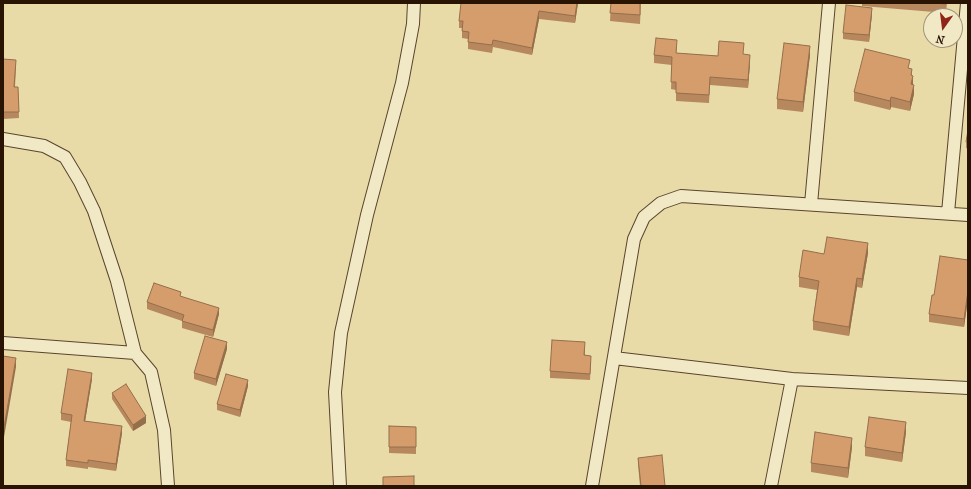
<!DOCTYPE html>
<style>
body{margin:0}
#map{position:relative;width:971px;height:489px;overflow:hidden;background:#e9dba8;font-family:"IM FELL French Canon",serif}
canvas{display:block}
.frame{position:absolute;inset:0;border:4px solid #291303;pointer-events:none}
.north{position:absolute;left:923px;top:8px;width:40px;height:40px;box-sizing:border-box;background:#f1e8c6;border:1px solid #a19378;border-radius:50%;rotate:194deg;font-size:11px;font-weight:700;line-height:16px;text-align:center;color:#291303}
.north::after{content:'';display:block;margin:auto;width:14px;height:18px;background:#8f2418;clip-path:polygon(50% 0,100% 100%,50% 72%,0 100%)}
</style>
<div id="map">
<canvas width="971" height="489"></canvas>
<div class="frame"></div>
<div class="north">N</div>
</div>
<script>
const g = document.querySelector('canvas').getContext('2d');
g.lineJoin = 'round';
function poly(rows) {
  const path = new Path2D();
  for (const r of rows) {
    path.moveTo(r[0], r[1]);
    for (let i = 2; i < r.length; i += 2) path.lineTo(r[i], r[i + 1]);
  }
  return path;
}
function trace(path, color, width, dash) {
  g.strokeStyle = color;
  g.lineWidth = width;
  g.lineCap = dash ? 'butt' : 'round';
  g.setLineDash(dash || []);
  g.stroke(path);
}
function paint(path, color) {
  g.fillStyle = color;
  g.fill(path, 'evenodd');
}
const street = poly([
 [3,139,44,146,65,157,80,182,94,211,117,281,135,353,151,372,164,430,168,486],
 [811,204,829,3],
 [948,213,967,3],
 [3,343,135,353],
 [614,358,792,379,968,388],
 [340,486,335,392,341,333,367,215,402,83,413,24,414,3],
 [592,486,634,239,644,217,661,203,681,196,968,215],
 [771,486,792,379]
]);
trace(street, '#59452c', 14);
trace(street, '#f1e8c6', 12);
paint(poly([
 [578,3,575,23,539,19,532,55,493,47,492,53,468,49,468,39,462,38,462,28,459,28,459,21],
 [611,3,641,3,640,24,610,21],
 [862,3,947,3,946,13,862,6],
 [872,14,869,42,843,39,843,33],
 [677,48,676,53,718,56,744,55,750,63,748,88,710,85,709,103,676,101,676,90,671,89,672,65,654,63,654,55],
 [810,55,803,112,777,109,777,99],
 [3,59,16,67,15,87,18,87,19,118,3,119],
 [910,69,912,75,914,94,910,111,891,107,890,110,854,101,854,92],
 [968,130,968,149,966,148,966,142],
 [868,253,862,288,857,287,849,336,813,330,813,321,817,290,799,287,799,277,824,254],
 [968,260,968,299,964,327,929,322,929,314,934,295],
 [181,297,219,314,213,337,182,328,182,321,147,309,147,302],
 [227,349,216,386,194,379,194,373],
 [585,349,585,355,591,362,590,380,550,378,550,371],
 [92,379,85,421,122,433,116,471,88,467,88,469,66,466,66,460,71,422,61,420,61,413],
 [248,386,240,417,217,410,217,404],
 [112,393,146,423,133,431,112,399],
 [389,426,416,427,416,454,389,453],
 [906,432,902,462,865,456,865,447],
 [852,447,848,478,811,472,811,463],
 [638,458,665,486,640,486,638,464]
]), '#b7875d');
paint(poly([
 [577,3,578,3,575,23,575,16],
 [872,8,872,14,869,42,869,35],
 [539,11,539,19,532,55,532,48],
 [810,46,810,55,803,112,803,102],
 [750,55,750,63,748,88,748,80],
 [913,76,913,85,911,84],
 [914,85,914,94,910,111,910,102],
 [891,97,891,107,890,110,890,101],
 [868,243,868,253,862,288,862,279],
 [857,278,857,287,849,336,849,327],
 [968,291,968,299,964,327,964,319],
 [219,308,219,314,213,337,213,330],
 [227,342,227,349,216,386,216,379],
 [16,358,16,367,3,443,3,433],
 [92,373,92,379,84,428,84,421],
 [248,380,248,386,240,417,240,410],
 [146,416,146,423,133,431,133,425],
 [906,422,906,432,902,462,902,453],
 [122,426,122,433,116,471,116,464],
 [852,438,852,447,848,478,848,468]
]), '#956e4c');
const building = poly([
 [461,3,577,3,575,16,539,11,532,48,493,40,492,45,468,42,469,32,462,31,463,21,459,21,461,3],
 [611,3,640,3,640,15,610,13,611,3],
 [934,3,946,3,946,4,934,3],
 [846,5,872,8,869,35,843,33,846,5],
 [656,38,677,40,676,53,718,56,719,41,744,43,743,54,750,55,748,80,710,77,709,95,676,93,676,82,671,82,672,57,654,55,656,38],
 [784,43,810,46,803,102,777,99,784,43],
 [865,49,910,60,908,68,912,69,911,75,913,76,911,84,914,85,910,102,891,97,890,101,854,92,865,49],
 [3,59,16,60,14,87,18,87,19,112,3,112,3,59],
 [968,130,968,142,966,142,968,130],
 [827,237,868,243,862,279,857,278,849,327,813,321,819,281,799,277,803,250,824,254,827,237],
 [940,256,968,260,968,291,964,319,929,314,932,295,934,295,940,256],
 [154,283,181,292,180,296,219,308,213,330,182,321,184,315,147,302,154,283],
 [205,336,227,342,216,379,194,373,205,336],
 [552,340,585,342,584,355,591,356,590,374,550,371,552,340],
 [3,356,16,358,3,433,3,356],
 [68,369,92,373,84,421,122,426,116,464,88,460,88,463,66,460,72,415,61,413,68,369],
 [226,374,248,380,240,410,217,404,226,374],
 [126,384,146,416,133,425,112,393,126,384],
 [869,417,906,422,902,453,865,447,869,417],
 [389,426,416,427,416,447,389,447,389,426],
 [815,432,852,438,848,468,811,463,815,432],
 [662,455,665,486,641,486,638,458,662,455],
 [414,476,414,486,383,486,383,477,414,476]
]);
paint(building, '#d59d6c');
trace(building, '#956e4c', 1);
</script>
